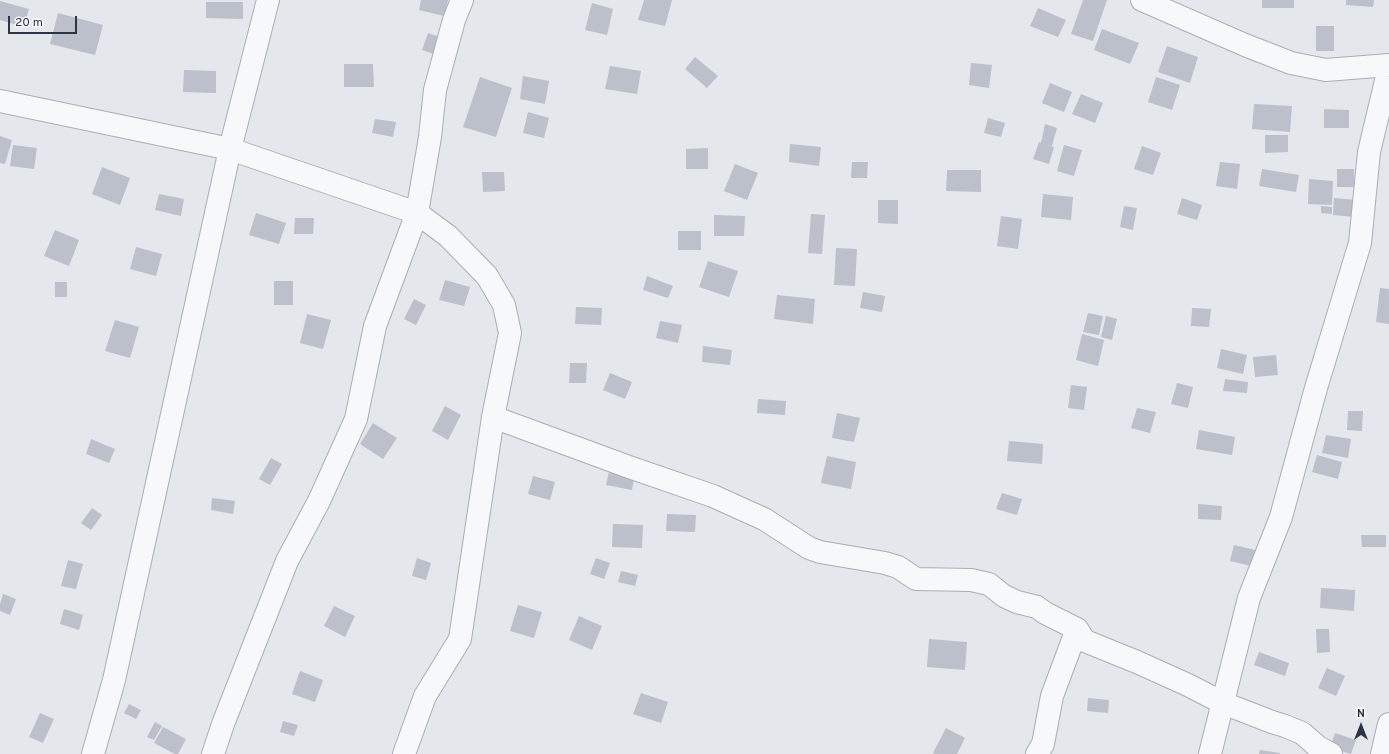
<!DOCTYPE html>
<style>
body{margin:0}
#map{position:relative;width:1389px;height:754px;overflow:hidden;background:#e4e7ec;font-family:Overpass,sans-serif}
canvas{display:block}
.north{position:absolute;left:1341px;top:706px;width:40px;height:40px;-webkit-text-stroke:3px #f4f6f9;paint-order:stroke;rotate:0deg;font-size:11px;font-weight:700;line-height:16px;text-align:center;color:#2b3445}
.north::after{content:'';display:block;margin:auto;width:14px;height:18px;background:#2b3445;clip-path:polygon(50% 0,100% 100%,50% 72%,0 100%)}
.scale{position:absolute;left:8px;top:16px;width:69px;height:18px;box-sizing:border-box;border:2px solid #2b3445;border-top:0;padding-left:5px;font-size:12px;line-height:14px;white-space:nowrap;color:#2b3445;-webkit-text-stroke:3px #f4f6f9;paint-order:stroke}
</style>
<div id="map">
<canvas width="1389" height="754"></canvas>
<div class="north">N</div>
<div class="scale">20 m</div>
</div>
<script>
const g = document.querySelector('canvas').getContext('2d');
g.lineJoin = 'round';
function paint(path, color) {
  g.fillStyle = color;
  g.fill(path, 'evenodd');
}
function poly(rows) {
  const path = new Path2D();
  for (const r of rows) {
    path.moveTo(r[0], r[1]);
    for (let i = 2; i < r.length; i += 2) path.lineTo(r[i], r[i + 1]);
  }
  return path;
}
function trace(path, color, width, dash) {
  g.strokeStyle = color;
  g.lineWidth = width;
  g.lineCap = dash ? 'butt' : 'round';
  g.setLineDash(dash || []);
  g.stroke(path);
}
paint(poly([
 [421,0,448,0,444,16,419,10],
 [644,0,672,0,665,26,638,20],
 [1083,0,1107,0,1093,41,1071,34],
 [1262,0,1294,0,1294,8,1262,8],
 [1346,0,1374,0,1373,7,1346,5],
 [0,1,29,9,24,27,0,20],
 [206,2,243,2,243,19,206,18],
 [592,3,613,9,607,35,585,30],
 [1038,8,1066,20,1058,37,1030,26],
 [58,13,103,25,95,55,50,44],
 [1316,26,1334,26,1334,51,1316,51],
 [1102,29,1139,43,1130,64,1094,50],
 [428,33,443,38,437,55,422,50],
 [1167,46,1198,57,1190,83,1158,72],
 [695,57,718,76,707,88,685,69],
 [971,63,992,65,989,88,969,85],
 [344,64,373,64,374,87,344,87],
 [610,66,641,71,637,94,605,89],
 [184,70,216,71,216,93,183,92],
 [523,76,549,81,545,104,520,99],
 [480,77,512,88,496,137,463,127],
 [1156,77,1180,85,1172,110,1148,102],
 [1050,83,1072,92,1064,112,1042,103],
 [1081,94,1103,103,1095,123,1072,114],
 [1254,104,1292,106,1290,132,1252,129],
 [1324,109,1349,110,1349,128,1324,128],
 [528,112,549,118,544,138,523,133],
 [988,118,1005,123,1001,137,984,133],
 [375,119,396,122,393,137,372,133],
 [1045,124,1057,128,1052,146,1045,144,1054,147,1049,164,1033,159,1039,142,1041,143],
 [1265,135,1288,135,1288,152,1265,153],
 [0,136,12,140,5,164,0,163],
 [790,144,821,147,819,166,789,162],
 [13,145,37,148,34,169,10,166],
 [1064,145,1082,150,1074,176,1057,171],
 [1142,146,1161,153,1153,175,1134,169],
 [708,148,708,169,686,169,686,149],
 [852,162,868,162,867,178,851,178],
 [1220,162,1240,164,1237,189,1216,186],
 [735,164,758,173,747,200,724,191],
 [102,167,130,178,120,205,92,194],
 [1262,169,1299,175,1296,192,1259,186],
 [1337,169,1354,169,1354,187,1337,187],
 [947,170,981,170,981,192,946,191],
 [482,172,504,172,505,191,483,192],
 [1309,179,1333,181,1332,205,1308,204],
 [159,194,184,199,181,216,155,210],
 [1043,194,1073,197,1071,220,1041,217],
 [1182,198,1202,205,1197,220,1177,214],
 [1334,198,1356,200,1355,217,1333,215],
 [878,200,898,200,898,224,878,223],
 [1124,206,1137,208,1133,230,1120,227],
 [1321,206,1332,207,1332,214,1321,213],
 [256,213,286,223,279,244,249,235],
 [811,214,825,215,822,254,808,253],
 [714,215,745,216,744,236,714,236],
 [1001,216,1022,219,1018,249,997,246],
 [295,218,314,218,313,234,294,234],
 [55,230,79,240,69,266,44,256],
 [678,231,701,231,701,250,678,250],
 [136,247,162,254,156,276,130,269],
 [836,248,857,249,855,286,834,285],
 [708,261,738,271,729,297,699,287],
 [647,276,673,286,668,298,643,290],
 [445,280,470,287,464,306,439,300],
 [274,281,293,281,293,305,274,305],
 [55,282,67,282,67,297,55,297],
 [1380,288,1389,289,1389,324,1376,322],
 [863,292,885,296,882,312,860,308],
 [777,295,815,299,813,324,774,319],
 [414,299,426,305,416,325,404,319],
 [576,307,602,308,601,325,575,324],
 [1192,308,1211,309,1209,327,1191,326],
 [1088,313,1103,316,1099,335,1083,332],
 [307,314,331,320,323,349,300,343],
 [1106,316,1117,319,1112,340,1101,337],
 [115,320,139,327,130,358,105,351],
 [660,321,682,325,678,343,656,338],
 [1082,334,1104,340,1098,366,1076,360],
 [703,346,732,350,730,365,702,362],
 [1221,349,1247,355,1243,374,1217,368],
 [1276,355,1278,375,1255,377,1253,357],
 [570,363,587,363,586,383,569,383],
 [610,373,632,382,625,399,603,390],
 [1225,379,1248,382,1247,393,1223,391],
 [1177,383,1193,387,1188,408,1171,404],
 [1071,385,1087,387,1084,410,1068,408],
 [758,399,786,401,785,415,757,413],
 [445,406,461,415,448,440,432,431],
 [1137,408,1156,412,1150,433,1131,428],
 [1348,411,1363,411,1362,431,1347,430],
 [837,413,860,418,854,442,832,438],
 [373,423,397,438,383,459,360,444],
 [1199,430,1235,437,1232,455,1196,449],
 [1326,435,1351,439,1348,458,1322,453],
 [91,439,115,449,109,463,86,454],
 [1009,441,1043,444,1042,464,1007,461],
 [1317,455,1342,462,1338,479,1312,472],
 [827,456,856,462,851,489,821,483],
 [271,458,282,464,270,485,259,479],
 [609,472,634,477,632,490,606,485],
 [533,476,555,482,550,500,528,494],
 [1002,493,1022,499,1017,515,996,509],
 [212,498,235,501,233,514,211,510],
 [1198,504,1222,506,1221,520,1198,519],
 [92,508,102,515,91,530,81,523],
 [667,514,696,515,695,532,666,531],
 [613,524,643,525,642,548,612,547],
 [1361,535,1386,535,1386,547,1362,547],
 [1234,545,1255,550,1251,566,1230,561],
 [417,558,431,563,426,580,412,576],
 [596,558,610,563,604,579,590,574],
 [68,560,83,564,76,589,61,586],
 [621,571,638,575,635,586,618,582],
 [1321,588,1355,590,1354,611,1320,608],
 [3,594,16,599,10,615,0,611,0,604],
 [518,605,542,612,534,638,510,631],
 [334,606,355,616,345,637,324,626],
 [64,609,83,615,79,630,60,624],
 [579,616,602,626,592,650,569,640],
 [1316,629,1329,629,1330,652,1317,653],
 [929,639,967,642,965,670,927,667],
 [1259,652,1289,663,1285,676,1254,665],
 [1327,668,1345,676,1336,696,1318,688],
 [300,671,323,680,315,702,292,694],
 [641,693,668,702,661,723,633,714],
 [1088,698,1109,700,1108,713,1087,711],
 [129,704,141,710,136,719,124,713],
 [40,713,54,719,43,743,29,737],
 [283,721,298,725,294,736,280,732],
 [155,722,162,726,154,740,147,737],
 [163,727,186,739,178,754,175,754,154,743],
 [946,728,965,738,957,754,935,754,933,753],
 [1335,733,1356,740,1351,754,1330,748],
 [1260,750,1280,753,1280,754,1259,754]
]), '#bbc0ca');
const minor = poly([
 [1142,0,1245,45,1291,63,1326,70,1389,65],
 [0,101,230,149,417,213,448,236,487,276,504,305,510,333,493,417,460,639,425,696,404,754],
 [493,417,629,467,713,496,764,519,809,548,820,552,885,563,898,567,916,579,971,580,989,584,1004,596,1017,602,1037,607,1045,613,1077,629,1085,641,1137,662,1188,685,1223,703,1272,722,1285,726,1302,733,1318,747,1331,754],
 [93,754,114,680,230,149,268,0],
 [213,754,223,724,287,561,319,501,356,419,375,326,417,213,430,137,435,90,454,20,462,0],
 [1037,754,1043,744,1052,696,1077,629],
 [1210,754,1249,598,1281,517,1316,388,1360,243,1369,152,1389,68],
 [1382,754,1389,724]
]);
trace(minor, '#a9aeb7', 24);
trace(minor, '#f7f8fa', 22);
</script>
